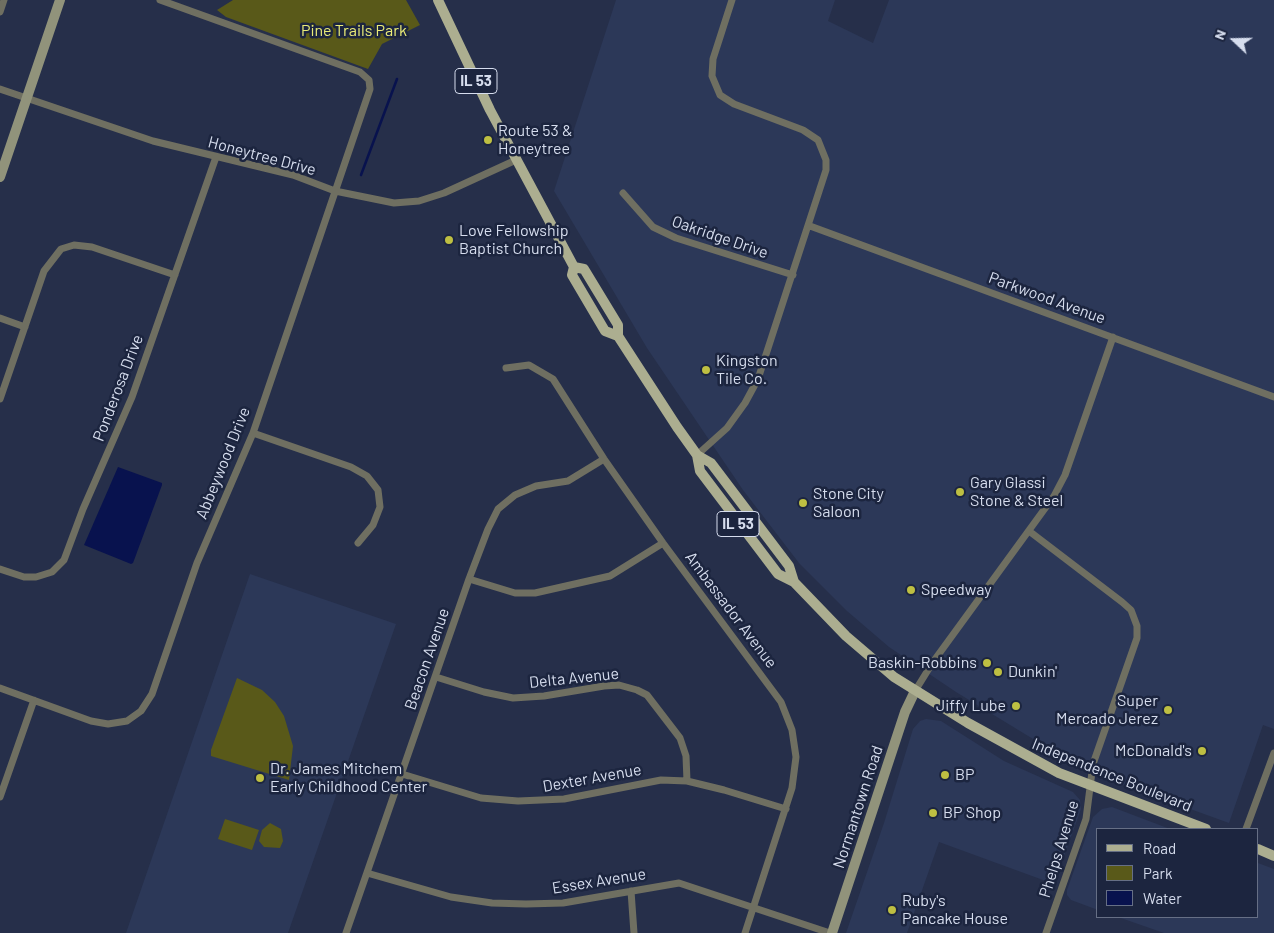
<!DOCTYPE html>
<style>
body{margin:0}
#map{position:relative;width:1274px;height:933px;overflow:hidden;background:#262f4a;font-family:Barlow,sans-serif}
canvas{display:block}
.legend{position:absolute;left:1096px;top:828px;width:162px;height:90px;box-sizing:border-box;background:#1c253f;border:1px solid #666f85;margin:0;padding:6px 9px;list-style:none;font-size:15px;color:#d6ddee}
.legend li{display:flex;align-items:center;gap:10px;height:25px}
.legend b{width:25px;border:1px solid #666f85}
.north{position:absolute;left:1209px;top:15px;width:50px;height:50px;-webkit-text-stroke:4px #1c253f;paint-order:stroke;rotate:291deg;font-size:14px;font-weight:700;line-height:20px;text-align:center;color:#d6ddee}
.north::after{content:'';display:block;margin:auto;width:18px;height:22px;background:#d6ddee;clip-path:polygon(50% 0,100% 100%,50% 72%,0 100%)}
</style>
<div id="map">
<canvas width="1274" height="933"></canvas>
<ul class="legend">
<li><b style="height:6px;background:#acae90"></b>Road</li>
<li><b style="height:14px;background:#595919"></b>Park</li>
<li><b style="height:14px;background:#08124e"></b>Water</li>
</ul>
<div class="north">N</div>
</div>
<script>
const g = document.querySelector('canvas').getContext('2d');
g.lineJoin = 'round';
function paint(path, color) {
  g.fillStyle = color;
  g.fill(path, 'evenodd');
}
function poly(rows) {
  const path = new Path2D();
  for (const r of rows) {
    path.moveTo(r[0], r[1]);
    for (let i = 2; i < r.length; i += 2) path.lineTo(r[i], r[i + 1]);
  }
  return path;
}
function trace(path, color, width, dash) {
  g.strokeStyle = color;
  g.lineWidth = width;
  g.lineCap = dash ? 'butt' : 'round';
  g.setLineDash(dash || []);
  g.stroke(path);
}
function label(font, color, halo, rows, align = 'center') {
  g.font = font + ' Barlow,sans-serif';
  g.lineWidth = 5;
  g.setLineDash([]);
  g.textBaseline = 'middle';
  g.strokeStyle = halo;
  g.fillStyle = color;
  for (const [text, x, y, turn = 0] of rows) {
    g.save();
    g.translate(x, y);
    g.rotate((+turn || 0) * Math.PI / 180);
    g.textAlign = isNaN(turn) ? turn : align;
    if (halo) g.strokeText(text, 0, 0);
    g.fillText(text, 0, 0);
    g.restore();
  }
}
paint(poly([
 [616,0,835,0,828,21,873,43,889,0,1274,0,1274,729,1263,725,1229,823,1110,780,1038,742,956,692,889,647,847,611,799,563,743,490,647,348,554,191],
 [250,574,396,624,288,933,126,933],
 [926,719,941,721,1004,761,1073,792,1080,800,1081,809,1054,884,939,842,907,933,846,933,884,823,913,729,920,721],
 [1112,807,1170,829,1098,829,1098,910,1071,900,1067,895,1067,890,1093,817,1102,809],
 [1258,863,1274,869,1274,933,1164,933,1118,917,1258,917]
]), '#2c3858');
paint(poly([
 [233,0,406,0,420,25,382,44,368,69,226,17,217,10],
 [237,678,262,690,275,702,284,716,293,746,289,780,211,756,211,750],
 [225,819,259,830,252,850,218,839],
 [270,823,281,829,283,841,280,848,264,847,259,841,262,830]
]), '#595919');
paint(poly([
 [118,467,162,483,162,485,133,563,131,564,84,545]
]), '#08124e');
trace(poly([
 [361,175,397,79]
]), '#08124e', 2.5);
trace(poly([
 [0,12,4,0],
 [0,89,153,141,293,175,335,191,394,203,419,201,444,193,516,160],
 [623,193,653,227,676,238,793,275],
 [810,226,1274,397],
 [0,318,25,327],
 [506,368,529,365,553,379,604,459,663,543,781,702,792,730,796,757,792,788,745,933],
 [0,399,44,271,61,249,74,245,92,247,175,275],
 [253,433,351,467,367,476,378,490,380,507,373,525,358,543],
 [697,455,727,428,745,403,758,379,826,170,826,160,818,140,803,130,734,104,720,95,712,76,713,59,732,0],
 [1029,531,1122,602,1131,610,1137,626,1137,638,1093,764,1086,819,1046,933],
 [0,569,24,577,36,577,52,572,64,560,83,509,132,397,216,157],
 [469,579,515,593,535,593,610,576,663,543],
 [436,677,484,692,513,698,544,696,604,686,619,685,637,690,647,695,680,738,686,756,687,781],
 [0,688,91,721,108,724,127,721,141,711,152,694,197,563,253,433,370,89,369,80,360,72,160,0],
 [915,691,933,662,1054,496,1065,475,1113,337],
 [402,774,481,798,518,801,564,799,661,780,687,781,724,790,786,809],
 [0,797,34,700],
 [1246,829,1274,753],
 [367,873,451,897,492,903,526,904,563,903,679,883,830,933],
 [631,891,634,933],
 [346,933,469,579,488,529,498,509,515,495,536,486,568,481,604,459]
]), '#6f6f61', 7);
trace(poly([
 [0,177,60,0],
 [832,933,905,712,915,691]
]), '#91937b', 10);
trace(poly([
 [438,0,490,110,574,267,584,269,618,325,618,336,677,427,697,455,711,463,789,566,794,582],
 [574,267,572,275,605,331,618,336],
 [697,455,700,471,778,574,794,582,846,636,894,677,968,723,1059,773,1206,829],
 [1258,849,1274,856]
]), '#acae90', 10);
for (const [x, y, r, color] of [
 [488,140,5,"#bebf42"],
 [449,240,5,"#bebf42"],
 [706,370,5,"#bebf42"],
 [960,492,5,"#bebf42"],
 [803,503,5,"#bebf42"],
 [911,590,5,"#bebf42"],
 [987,663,5,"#bebf42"],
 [998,672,5,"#bebf42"],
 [1016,706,5,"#bebf42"],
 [1168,710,5,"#bebf42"],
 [1202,751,5,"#bebf42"],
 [945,775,5,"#bebf42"],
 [260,778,5,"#bebf42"],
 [933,813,5,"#bebf42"],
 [892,910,5,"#bebf42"]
]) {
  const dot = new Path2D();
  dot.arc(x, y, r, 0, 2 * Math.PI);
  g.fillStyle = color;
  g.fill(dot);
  trace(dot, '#1c253f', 2);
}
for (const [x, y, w] of [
 [476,81,42],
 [738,524,42]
]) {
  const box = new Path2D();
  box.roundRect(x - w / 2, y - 12.5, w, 25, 4);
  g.fillStyle = '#1c253f';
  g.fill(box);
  trace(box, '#d6ddee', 1);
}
label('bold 15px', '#d6ddee', null, [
 ["IL 53",476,81],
 ["IL 53",738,524]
]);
label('16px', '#eaec77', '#1c253f', [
 ["Pine Trails Park",354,31]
]);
label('16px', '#d6ddee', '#1c253f', [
 ["Route 53 &",498,131],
 ["Honeytree",498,149],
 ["Love Fellowship",459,231],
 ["Baptist Church",459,249],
 ["Kingston",716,361],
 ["Tile Co.",716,379],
 ["Gary Glassi",970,483],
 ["Stone & Steel",970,501],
 ["Stone City",813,494],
 ["Saloon",813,512],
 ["Speedway",921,590],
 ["Baskin-Robbins",977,663,"right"],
 ["Dunkin'",1008,672],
 ["Super",1158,701,"right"],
 ["Mercado Jerez",1158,719,"right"],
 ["Jiffy Lube",1006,706,"right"],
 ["McDonald's",1192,751,"right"],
 ["Dr. James Mitchem",270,769],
 ["Early Childhood Center",270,787],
 ["BP",955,775],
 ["BP Shop",943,813],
 ["Ruby's",902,901],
 ["Pancake House",902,919]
], 'left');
label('16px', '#d6ddee', '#1c253f', [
 ["Honeytree Drive",262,156,15],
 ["Oakridge Drive",720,237,19],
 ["Parkwood Avenue",1047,298,20],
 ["Ponderosa Drive",118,388,-69],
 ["Abbeywood Drive",223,463,-68],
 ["Ambassador Avenue",731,610,53],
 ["Beacon Avenue",427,659,-71],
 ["Delta Avenue",574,678,-6],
 ["Independence Boulevard",1112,775,22],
 ["Dexter Avenue",592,778,-10],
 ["Normantown Road",858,807,-72],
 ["Phelps Avenue",1059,849,-73],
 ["Essex Avenue",599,881,-9]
]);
</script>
